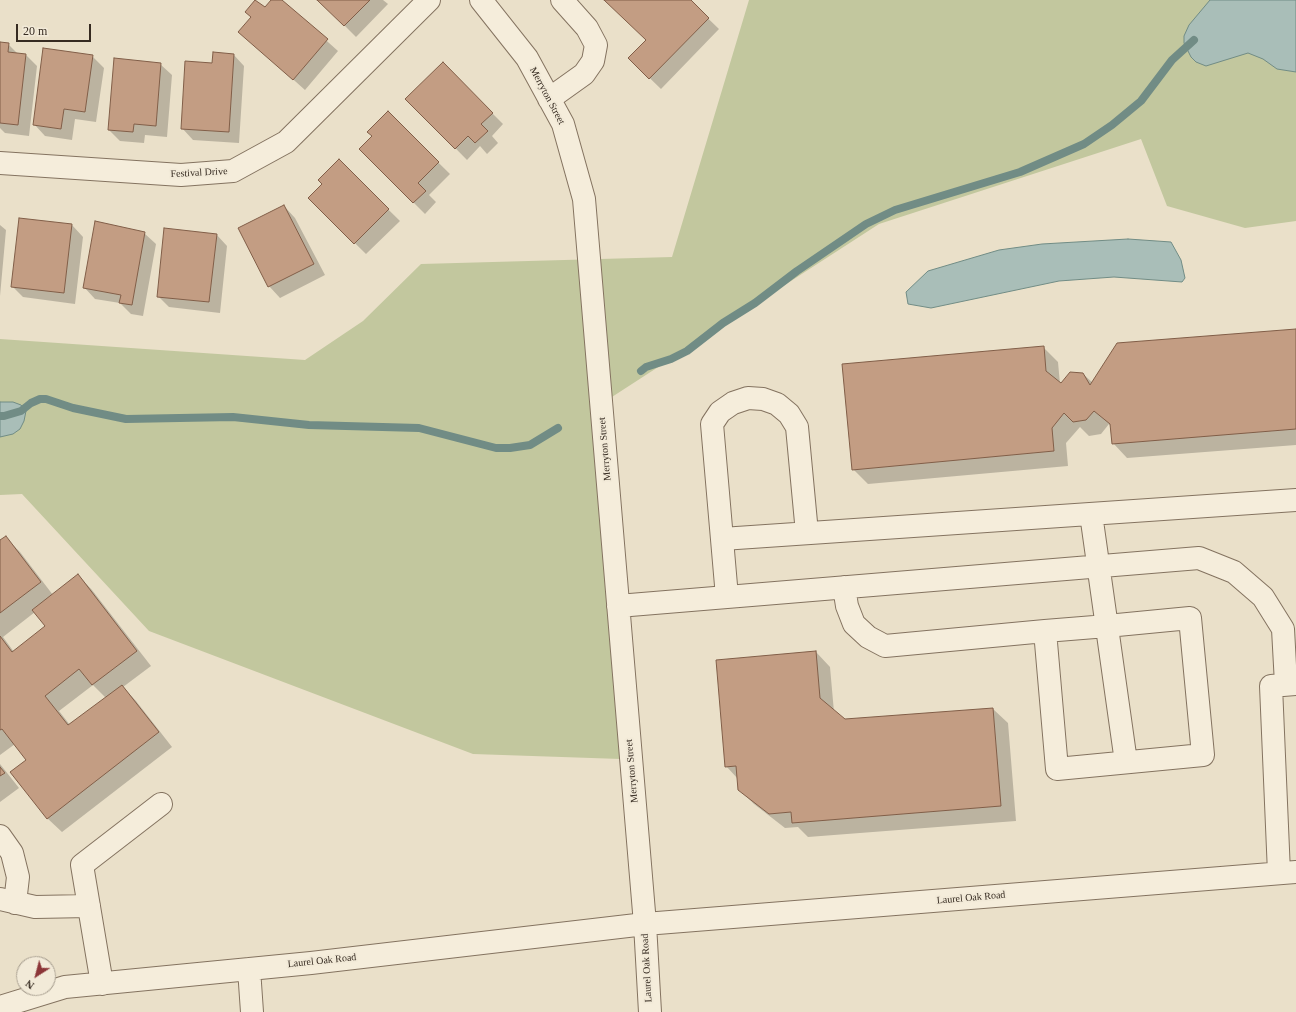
<!DOCTYPE html>
<style>
body{margin:0}
#map{position:relative;width:1296px;height:1012px;overflow:hidden;background:#eae0c9;font-family:"Times New Roman",serif}
canvas{display:block}
.north{position:absolute;left:16px;top:956px;width:40px;height:40px;box-sizing:border-box;background:#f2ead8;border:1px solid #a79e8f;border-radius:50%;rotate:216deg;font-size:11px;font-weight:700;line-height:16px;text-align:center;color:#362b21}
.north::after{content:'';display:block;margin:auto;width:14px;height:18px;background:#8c3638;clip-path:polygon(50% 0,100% 100%,50% 72%,0 100%)}
.scale{position:absolute;left:16px;top:24px;width:75px;height:18px;box-sizing:border-box;border:2px solid #362b21;border-top:0;padding-left:5px;font-size:12px;line-height:14px;white-space:nowrap;color:#362b21;-webkit-text-stroke:3px #f2ead8;paint-order:stroke}
</style>
<div id="map">
<canvas width="1296" height="1012"></canvas>
<div class="north">N</div>
<div class="scale">20 m</div>
</div>
<script>
const g = document.querySelector('canvas').getContext('2d');
g.lineJoin = 'round';
function paint(path, color) {
  g.fillStyle = color;
  g.fill(path, 'evenodd');
}
function poly(rows) {
  const path = new Path2D();
  for (const r of rows) {
    path.moveTo(r[0], r[1]);
    for (let i = 2; i < r.length; i += 2) path.lineTo(r[i], r[i + 1]);
  }
  return path;
}
function trace(path, color, width, dash) {
  g.strokeStyle = color;
  g.lineWidth = width;
  g.lineCap = dash ? 'butt' : 'round';
  g.setLineDash(dash || []);
  g.stroke(path);
}
function label(font, color, halo, rows, align = 'center') {
  g.font = font + ' "Times New Roman",serif';
  g.lineWidth = 4;
  g.setLineDash([]);
  g.textBaseline = 'middle';
  g.strokeStyle = halo;
  g.fillStyle = color;
  for (const [text, x, y, turn = 0] of rows) {
    g.save();
    g.translate(x, y);
    g.rotate((+turn || 0) * Math.PI / 180);
    g.textAlign = isNaN(turn) ? turn : align;
    if (halo) g.strokeText(text, 0, 0);
    g.fillText(text, 0, 0);
    g.restore();
  }
}
paint(poly([
 [749,0,1296,0,1296,221,1245,228,1167,206,1141,139,879,224,598,406,621,759,473,754,149,631,22,494,0,495,0,339,305,360,363,321,421,264,672,257]
]), '#c2c79e');
const water = poly([
 [1210,0,1296,0,1296,72,1277,69,1263,59,1248,53,1206,66,1196,62,1191,57,1184,43,1184,36,1189,25,1210,0],
 [1128,239,1171,242,1181,260,1185,278,1182,282,1114,277,1059,281,931,308,908,304,906,292,928,271,999,250,1042,244,1128,239],
 [0,402,13,402,21,405,26,411,24,421,20,429,13,434,0,437,0,402]
]);
paint(water, '#a9beb8');
trace(water, '#718c85', 1);
paint(poly([
 [272,0,281,0,338,51,305,90,240,32,252,18,246,12,265,8],
 [319,0,383,0,388,4,356,37],
 [606,0,689,0,719,29,661,89,629,58,647,40],
 [0,43,8,44,18,54,26,55,37,66,29,136,5,133,0,128],
 [233,54,244,66,239,143,193,140,182,128,213,64],
 [92,56,104,68,96,122,75,119,72,140,45,136,34,124],
 [160,64,172,75,167,137,145,135,144,143,120,141,109,130],
 [443,64,503,124,492,136,498,143,487,154,480,146,467,160,407,99],
 [388,113,450,174,429,195,436,202,425,214,360,149,373,136],
 [339,161,400,221,366,254,309,198,323,184],
 [284,206,295,218,325,275,280,298,269,286,240,229],
 [20,219,72,225,83,237,75,304,23,297,12,286],
 [0,225,6,230,0,296],
 [144,233,156,244,143,316,131,314,120,303,95,299,84,287],
 [216,234,227,246,220,313,169,307,158,296],
 [1296,330,1296,445,1127,458,1113,443,1111,427,1109,424,1101,434,1089,436,1080,427,1066,443,1068,466,868,484,853,469,1043,347,1058,362,1060,384,1083,374,1093,383],
 [5,537,20,552,53,595,78,575,92,590,151,666,123,687,136,701,172,747,62,832,47,818,27,760,15,744,0,755,0,542],
 [35,612,47,627,14,652,3,637],
 [93,685,106,698,70,725,59,711],
 [816,652,830,667,834,712,845,720,993,709,1008,723,1016,821,808,837,798,827,785,828,754,804,739,789,738,779,726,766],
 [0,764,19,788,0,802]
]), '#0003');
trace(poly([
 [641,371,646,367,671,359,687,351,723,323,755,303,797,271,866,224,895,210,1020,172,1084,144,1112,125,1141,101,1172,60,1194,40],
 [0,416,4,416,21,411,31,403,40,399,46,399,73,408,126,419,233,417,309,425,419,428,496,448,510,448,530,445,558,428]
]), '#718c85', 8);
const building = poly([
 [255,0,265,7,271,0,282,0,328,39,293,80,238,32,251,17,245,12,255,0],
 [317,0,370,0,344,26,317,0],
 [604,0,691,0,709,18,649,79,628,58,646,40,604,0],
 [0,42,9,43,8,52,26,54,18,125,0,123,0,42],
 [43,48,93,55,85,112,64,109,61,129,33,125,43,48],
 [213,52,234,54,229,132,181,129,185,61,212,63,213,52],
 [114,58,161,63,156,126,134,124,133,132,108,130,114,58],
 [443,62,493,113,481,124,488,131,475,143,468,136,455,149,405,99,443,62],
 [388,111,439,162,418,183,426,191,413,203,359,149,372,136,367,132,388,111],
 [339,159,389,209,354,244,308,198,322,184,318,180,339,159],
 [284,205,314,264,268,287,238,228,284,205],
 [19,218,72,224,64,293,11,287,19,218],
 [95,221,145,232,132,305,119,303,121,295,83,288,95,221],
 [164,228,217,234,209,302,157,297,164,228],
 [1296,329,1296,429,1112,444,1110,424,1094,411,1086,420,1073,422,1064,413,1052,428,1054,451,852,470,842,364,1044,346,1046,371,1061,383,1070,372,1083,373,1090,385,1117,343,1296,329],
 [6,536,41,582,0,613,0,540,6,536],
 [78,574,137,651,92,685,79,669,45,696,68,725,122,685,159,732,47,819,10,772,26,760,2,729,0,730,0,636,12,652,45,626,32,610,78,574],
 [816,651,820,698,845,719,993,708,1001,806,792,823,791,812,769,814,738,790,736,766,725,767,716,660,816,651],
 [0,767,5,773,0,776,0,767]
]);
paint(building, '#c39d83');
trace(building, '#815e48', 1);
const minor = poly([
 [481,0,527,58,563,124,584,199,645,924,650,1012],
 [549,99,584,74,593,61,596,45,587,28,562,0],
 [0,163,181,175,233,171,286,142,429,0],
 [1091,514,1126,762],
 [722,539,1296,500],
 [844,587,847,606,854,624,868,637,885,646,1045,631,1107,626,1190,618,1203,755,1057,769,1045,631],
 [727,597,712,424,720,412,733,403,748,398,763,399,777,404,789,414,797,427,807,533],
 [618,606,1199,558,1234,572,1263,597,1283,629,1286,684],
 [0,836,12,853,18,877,15,903],
 [1279,873,1271,686,1296,684],
 [0,899,35,907,89,906],
 [249,969,252,1012],
 [102,984,82,865,161,804],
 [0,1007,65,987,311,963,645,924,1296,872]
]);
trace(minor, '#847360', 24);
trace(minor, '#f5eddb', 22);
label('10px', '#362b21', '#f2ead8', [
 ["Merryton Street",547,96,62],
 ["Festival Drive",199,173,-3],
 ["Merryton Street",605,449,-95],
 ["Merryton Street",632,771,-95],
 ["Laurel Oak Road",971,898,-5],
 ["Laurel Oak Road",322,961,-6],
 ["Laurel Oak Road",647,968,-93]
]);
</script>
